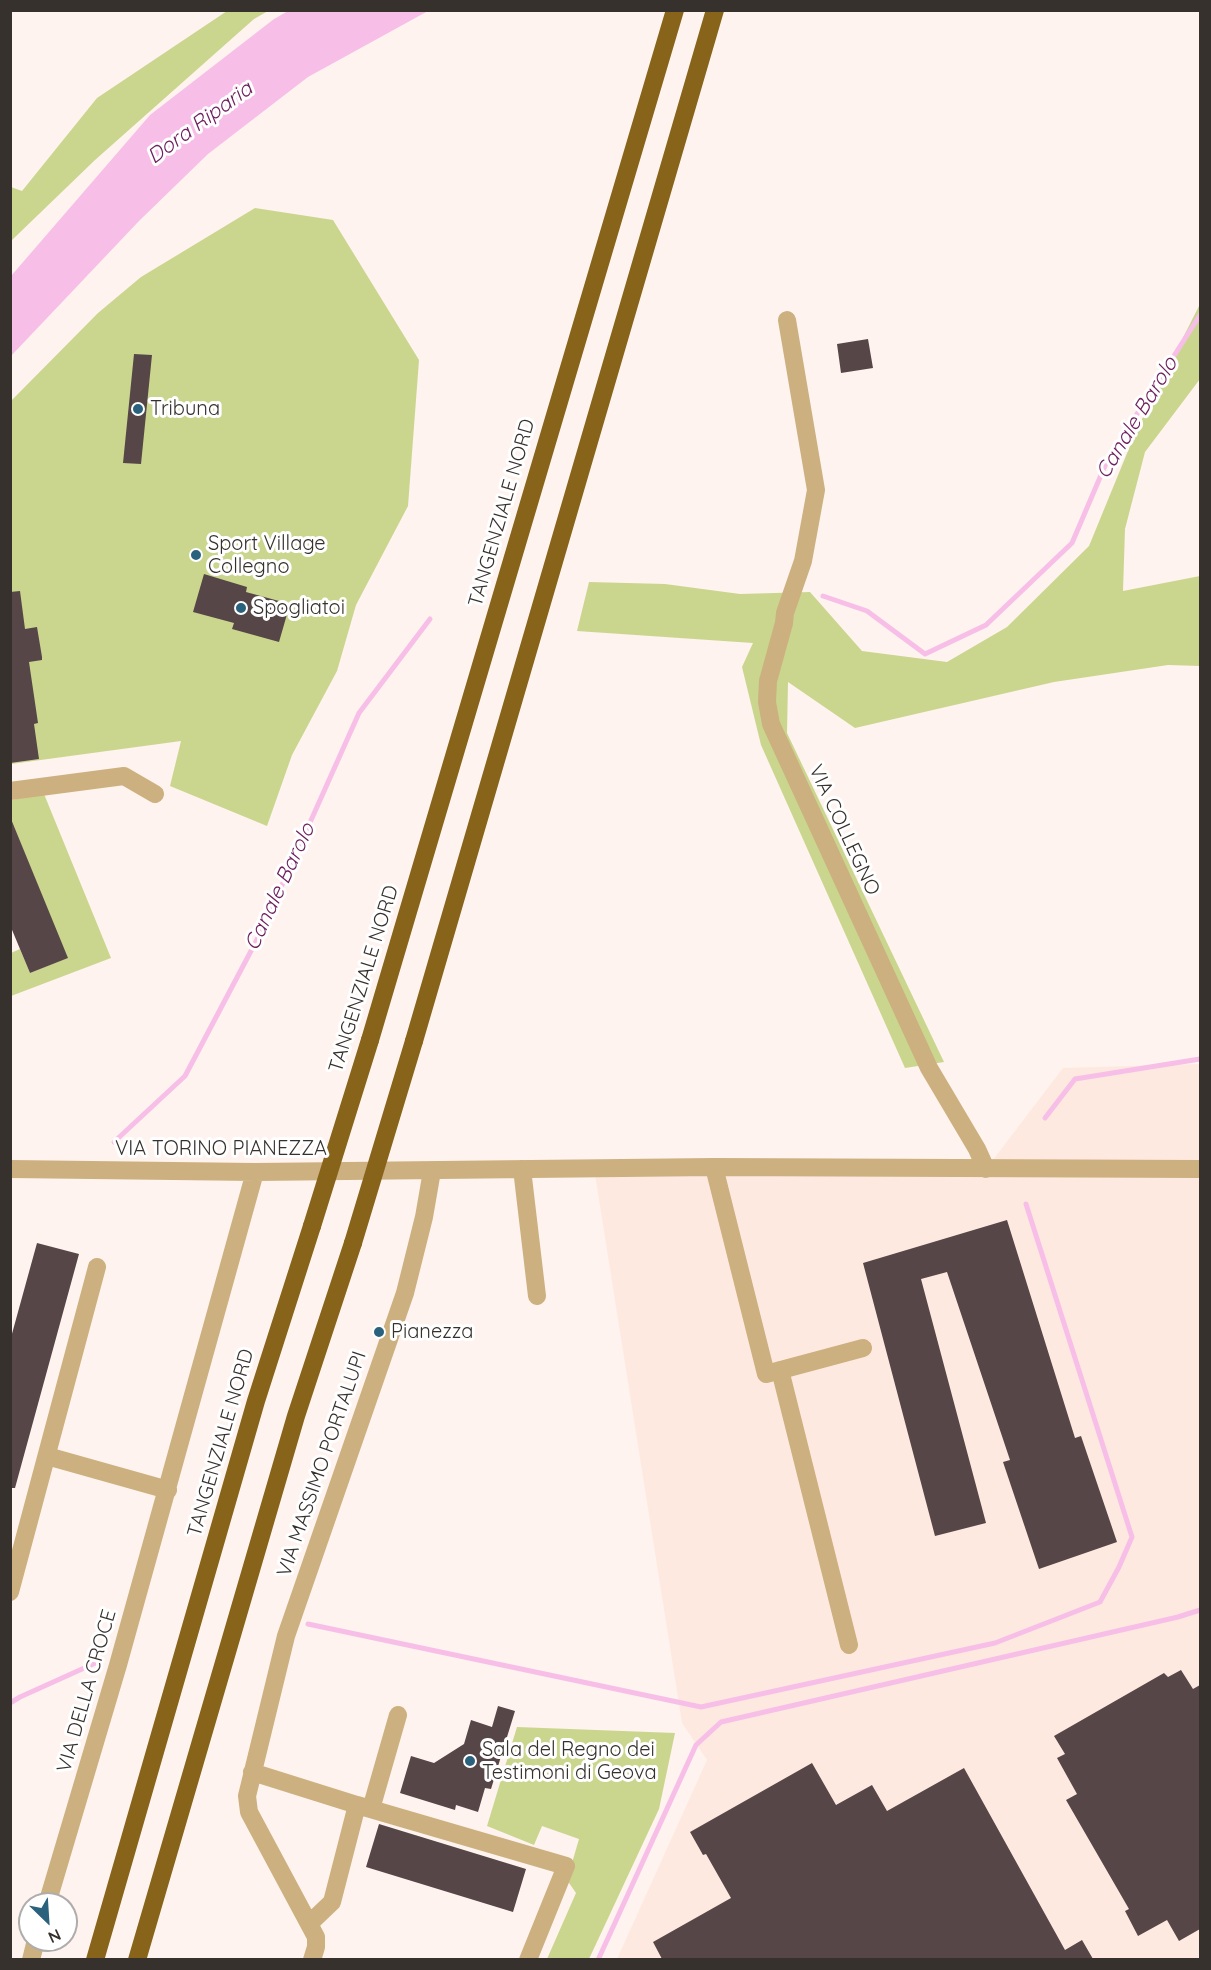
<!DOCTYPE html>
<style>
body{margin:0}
#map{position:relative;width:1211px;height:1970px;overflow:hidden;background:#fef3ee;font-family:Quicksand,sans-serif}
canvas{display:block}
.frame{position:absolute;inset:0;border:12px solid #37312e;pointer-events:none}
.north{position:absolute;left:18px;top:1892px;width:60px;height:60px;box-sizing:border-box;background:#fff;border:2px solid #afadab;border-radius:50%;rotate:155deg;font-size:16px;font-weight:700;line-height:24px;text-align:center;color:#37312e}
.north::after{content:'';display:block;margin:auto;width:21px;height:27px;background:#2a617c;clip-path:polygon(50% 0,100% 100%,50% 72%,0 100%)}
</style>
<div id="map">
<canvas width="1211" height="1970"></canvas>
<div class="frame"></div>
<div class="north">N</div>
</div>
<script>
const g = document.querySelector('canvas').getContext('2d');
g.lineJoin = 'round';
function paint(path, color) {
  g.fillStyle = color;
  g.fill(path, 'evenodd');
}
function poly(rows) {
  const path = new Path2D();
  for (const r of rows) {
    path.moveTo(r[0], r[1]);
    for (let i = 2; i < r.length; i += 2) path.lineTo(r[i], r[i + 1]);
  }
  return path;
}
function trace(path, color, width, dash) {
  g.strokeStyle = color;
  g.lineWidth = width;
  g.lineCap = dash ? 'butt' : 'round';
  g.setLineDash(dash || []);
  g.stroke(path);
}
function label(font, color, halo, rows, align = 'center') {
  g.font = font + ' Quicksand,sans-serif';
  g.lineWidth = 6;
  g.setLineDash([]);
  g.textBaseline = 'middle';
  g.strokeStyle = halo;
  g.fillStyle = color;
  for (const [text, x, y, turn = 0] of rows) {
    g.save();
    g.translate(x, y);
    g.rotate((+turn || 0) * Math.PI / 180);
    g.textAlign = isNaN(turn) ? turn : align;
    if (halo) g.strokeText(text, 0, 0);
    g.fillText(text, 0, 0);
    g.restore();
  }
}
paint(poly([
 [1200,1064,1200,1959,617,1959,707,1760,682,1723,594,1168,986,1169,1063,1068]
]), '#fee9e0');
paint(poly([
 [227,11,268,11,254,19,95,160,11,241,11,187,22,191,97,98],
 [255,208,333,220,419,360,408,506,356,605,337,671,292,755,267,826,170,786,181,741,11,764,10,402,98,313,141,277],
 [1200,304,1200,379,1145,452,1125,529,1123,591,1200,576,1200,666,1168,665,1054,682,855,728,788,682,787,733,944,1062,905,1068,761,745,742,667,753,643,577,631,589,582,665,584,740,594,810,592,862,651,947,662,1007,627,1089,546,1137,429],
 [44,794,111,958,11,996,11,953,20,949,30,973,67,958,14,827,11,828,11,800],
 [517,1727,675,1733,659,1809,589,1959,547,1959,576,1893,567,1880,579,1839,542,1826,534,1845,487,1826]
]), '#cad68e');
paint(poly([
 [288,11,428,11,308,77,208,154,139,221,11,356,11,276,150,115,274,19]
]), '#f7bfe8');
trace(poly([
 [823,596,867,611,925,654,986,625,1072,543,1107,461,1200,315],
 [1045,1118,1075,1079,1200,1059],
 [114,1142,185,1076,261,932,359,713,430,619],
 [308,1624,701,1707,995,1643,1100,1602,1119,1567,1132,1537,1026,1204],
 [10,1703,20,1697,102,1660],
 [598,1960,696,1745,721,1722,1178,1617,1200,1610]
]), '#f7bfe8', 5);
paint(poly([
 [868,339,873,368,841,373,837,344],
 [134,354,152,355,141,464,123,463],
 [204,574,247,587,246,592,290,604,279,642,232,629,234,623,193,612],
 [20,591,25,629,37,627,42,657,42,660,29,662,38,723,34,724,39,759,10,763,10,592],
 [11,819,68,958,30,973,10,925],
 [1007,1220,1075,1438,1081,1436,1117,1542,1039,1569,1003,1462,1010,1460,947,1272,921,1279,986,1523,935,1536,863,1263],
 [37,1243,79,1254,15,1488,10,1488,10,1341],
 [1181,1670,1193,1689,1200,1685,1200,1929,1179,1941,1167,1920,1138,1936,1125,1911,1129,1909,1066,1800,1077,1794,1057,1758,1065,1754,1054,1736,1164,1673,1168,1677],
 [498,1706,515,1711,491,1789,485,1788,478,1812,456,1805,455,1810,400,1793,411,1756,434,1763,464,1744,471,1720,492,1727],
 [812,1763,836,1805,872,1785,887,1811,964,1768,1065,1950,1082,1940,1093,1959,662,1959,653,1942,731,1898,706,1854,703,1855,690,1832],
 [379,1824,526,1869,513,1912,366,1867]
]), '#564648');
trace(poly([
 [787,320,816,490,803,561,785,613,784,623,768,681,767,702,771,724,929,1068,977,1149,986,1169],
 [10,791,124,776,155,794],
 [714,1167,766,1374,863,1348],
 [10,1169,255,1172,714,1167,1200,1169],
 [522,1169,537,1296],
 [780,1370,849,1645],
 [47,1456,168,1490],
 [10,1592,97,1267],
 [252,1772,357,1805,332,1902,310,1923],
 [357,1805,566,1866,528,1960],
 [371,1809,398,1715],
 [47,1904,118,1665,255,1172],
 [31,1960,36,1940],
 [312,1960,316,1947,316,1937,249,1812,247,1796,286,1636,405,1293,424,1217,432,1171]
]), '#cdb07f', 18);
trace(poly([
 [370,1040,675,10],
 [414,1041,715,10],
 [95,1960,256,1401,312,1226],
 [137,1960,296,1416,353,1243]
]), '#87641a', 18);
trace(poly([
 [312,1226,370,1040],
 [353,1243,414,1041]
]), '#87641a', 18);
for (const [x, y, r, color] of [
 [138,409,6,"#2a617c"],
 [196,555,6,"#2a617c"],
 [241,608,6,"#2a617c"],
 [379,1332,6,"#2a617c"],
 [470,1761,6,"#2a617c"]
]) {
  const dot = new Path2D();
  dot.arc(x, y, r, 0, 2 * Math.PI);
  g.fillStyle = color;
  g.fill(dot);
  trace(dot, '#fff', 2);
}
label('20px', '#37312e', '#fff', [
 ["Tribuna",150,409],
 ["Sport Village",208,544],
 ["Collegno",208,567],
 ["Spogliatoi",253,608],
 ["Pianezza",391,1332],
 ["Sala del Regno dei",482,1750],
 ["Testimoni di Geova",482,1773]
], 'left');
label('20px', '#37312e', '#fff', [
 ["TANGENZIALE NORD",502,513,-74],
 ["VIA COLLEGNO",844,830,65],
 ["TANGENZIALE NORD",364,979,-73],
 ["VIA TORINO PIANEZZA",221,1149],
 ["TANGENZIALE NORD",221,1443,-74],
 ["VIA MASSIMO PORTALUPI",322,1464,-71],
 ["VIA DELLA CROCE",87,1691,-74]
]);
label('italic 21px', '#6f205f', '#fff', [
 ["Dora Riparia",200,123,-36],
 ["Canale Barolo",1137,418,-59],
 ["Canale Barolo",280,887,-65]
]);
</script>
